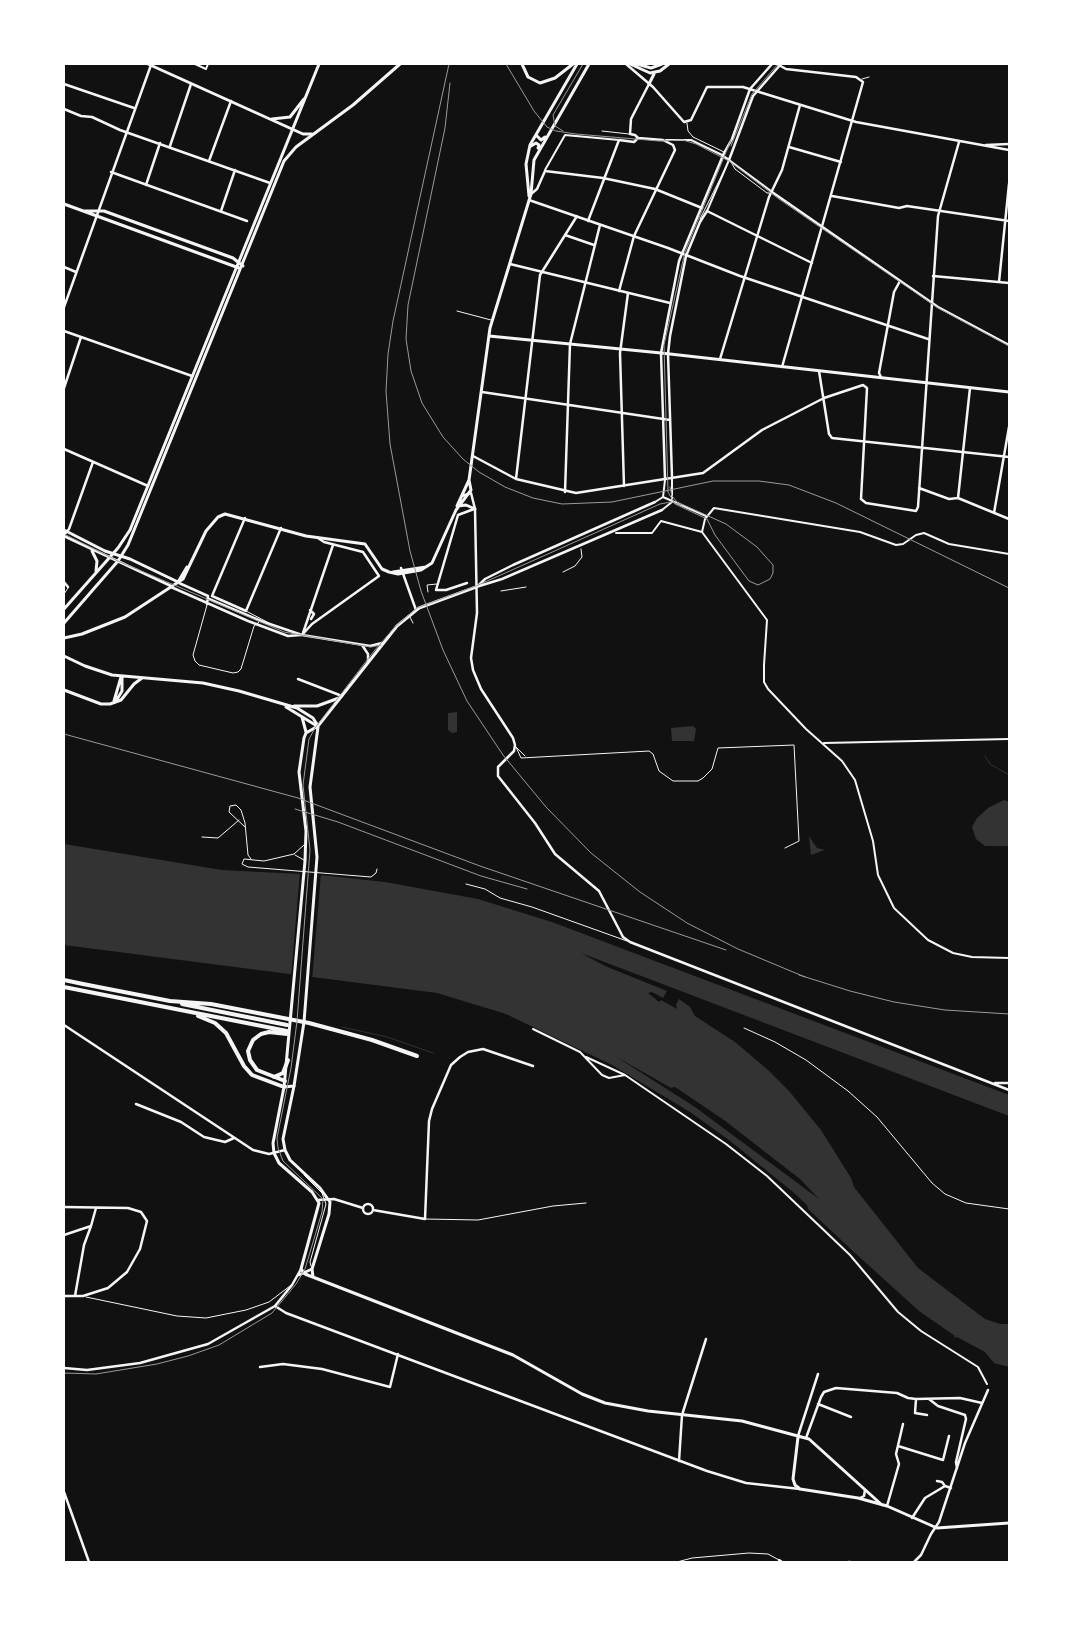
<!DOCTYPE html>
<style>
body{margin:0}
#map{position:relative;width:1073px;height:1626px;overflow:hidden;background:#111;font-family:Mulish,sans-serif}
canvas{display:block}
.frame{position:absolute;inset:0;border:65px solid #fff;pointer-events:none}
</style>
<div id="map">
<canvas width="1073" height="1626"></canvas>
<div class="frame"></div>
</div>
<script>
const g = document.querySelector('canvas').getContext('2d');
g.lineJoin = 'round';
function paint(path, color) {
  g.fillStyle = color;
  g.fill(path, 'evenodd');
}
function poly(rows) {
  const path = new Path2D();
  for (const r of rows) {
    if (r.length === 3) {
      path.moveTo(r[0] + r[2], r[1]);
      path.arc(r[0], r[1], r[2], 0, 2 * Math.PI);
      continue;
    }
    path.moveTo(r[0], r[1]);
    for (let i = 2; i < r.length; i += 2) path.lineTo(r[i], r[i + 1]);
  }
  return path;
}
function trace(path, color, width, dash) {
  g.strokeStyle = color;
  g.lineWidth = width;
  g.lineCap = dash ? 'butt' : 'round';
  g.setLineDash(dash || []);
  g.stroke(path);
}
paint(poly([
 [457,712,457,732,452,733,448,730,448,713],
 [693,726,696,729,694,741,672,741,671,728],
 [1004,800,1009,802,1009,846,985,846,976,839,972,827,977,818,988,808],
 [809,836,817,848,825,850,811,855],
 [64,844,222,870,320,875,385,882,478,899,552,922,1009,1095,1009,1116,581,953,605,966,667,991,663,998,652,992,648,993,659,1002,661,1000,677,1009,676,1005,679,999,690,1007,695,1016,735,1042,768,1070,789,1091,821,1130,851,1178,854,1187,918,1268,985,1319,1000,1324,1009,1324,1009,1367,994,1363,985,1352,957,1337,954,1338,955,1336,919,1311,855,1253,808,1209,807,1205,793,1192,729,1140,690,1112,612,1065,506,1014,437,993,64,945],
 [615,1056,671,1088,675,1087,724,1120,800,1179,819,1199,695,1107]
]), '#333');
paint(poly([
 [300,871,321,873,312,980,291,978]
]), '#111');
trace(poly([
 [985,756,990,764,1009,775],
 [342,1027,387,1037,433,1053]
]), '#333', 1);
trace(poly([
 [862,79,869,77],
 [687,123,688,131,693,137,724,152],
 [602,131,629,134],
 [731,162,735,169,767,193,771,193],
 [700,219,726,167],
 [457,311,491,320],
 [563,572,575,566,582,557,581,549],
 [501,591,526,587],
 [428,592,427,585,437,584],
 [64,594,68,588],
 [207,605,193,655,195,661,199,665,233,673,238,672,241,669,254,626,259,622],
 [246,611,269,623],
 [410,617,413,623],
 [516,747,521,758,649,751,653,754,659,771,673,781,698,781,703,778,712,769,718,748,794,745,799,841,785,848],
 [516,747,525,756],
 [245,827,229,812,230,806,236,805,241,810,245,823,248,855,251,859],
 [202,837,218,838,239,820],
 [304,845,294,854,264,861,244,859,242,864,248,867,371,877,376,873,377,869],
 [295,855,304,860],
 [466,884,485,889,500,898,532,907,627,941],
 [744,1028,775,1042,806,1060,848,1091,877,1117,932,1183,945,1194,966,1203,1009,1209],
 [304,1175,322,1193,326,1204,310,1262,311,1266],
 [425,1219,478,1220,553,1206,586,1203],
 [86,1297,177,1316,206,1318,246,1310,269,1302,290,1286],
 [677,1562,692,1558,749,1553,768,1554,779,1560]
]), '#f5f5f5', 1);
trace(poly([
 [195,64,206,69,208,64],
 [666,140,691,140,722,155],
 [545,170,565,135,619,140],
 [707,211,729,160,771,191],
 [663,497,706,516],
 [663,497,665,480],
 [655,502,663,497],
 [672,502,672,477],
 [662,510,672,502],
 [616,533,652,533,661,521,702,532],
 [1009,554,949,544,924,533,916,535,903,544,896,545,860,532,714,508,705,519,702,532,767,620,764,665,764,682,768,689,806,729,842,761,855,780,873,841,878,875,894,908,928,940,953,953,972,957,1009,958],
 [824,743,1009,739],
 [533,1029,580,1052,602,1075,609,1078,625,1075,726,1144,767,1176,850,1255,898,1312,921,1331,978,1367,987,1384],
 [586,1057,625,1075]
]), '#f5f5f5', 2);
trace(poly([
 [626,64,653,87,684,122,691,120,707,87,743,87,856,122,1009,150],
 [777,64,786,69,856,77,863,82,782,367],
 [64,84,134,108],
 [64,109,81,116,92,117,120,130,270,183],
 [986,145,1009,144],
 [170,146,191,84],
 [789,147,841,162],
 [723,156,729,160,753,96,781,64],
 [209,161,231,101],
 [111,172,247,221],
 [146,185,160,143],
 [772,192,938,307,1009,345],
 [531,194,537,189,545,171,603,178,655,189,702,208],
 [832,196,899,208,907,206,1009,221],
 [529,200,668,248,740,276,928,339],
 [221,211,235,170],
 [588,221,619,140,634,142,638,138],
 [565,235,594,245],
 [510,264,670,303],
 [64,267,76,272],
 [933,276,1009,283],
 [999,282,1009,184],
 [619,291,634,236,675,150,673,145,663,140,638,138,635,135,630,134,631,119,649,84],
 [64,307,151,65],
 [64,331,192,376],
 [720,359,769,197,782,170,800,105],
 [819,371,829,434,832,438,1009,457],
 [881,377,879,373,894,292,900,281],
 [64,388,81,337],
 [482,392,670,420],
 [64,449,148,486],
 [473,456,516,479,576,493,703,473,762,430,824,398,863,385,867,388,861,499,866,503,916,511,918,507,938,216,959,142],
 [672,477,668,354,670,336,686,256,700,222,707,211,812,263],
 [516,479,540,275,577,216],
 [665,479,661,353,679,261,724,153,732,139,750,89,772,64],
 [624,486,620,353,628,293],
 [919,488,949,499,958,498,1009,519],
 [565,492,570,344,600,225],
 [462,496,471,493,475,509,477,613,471,658,473,670,481,689,513,738,515,745,514,751,498,767,498,776,535,823,555,854,599,891,623,937,630,942,1009,1090],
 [958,498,970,388],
 [994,513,1009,427],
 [245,518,212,596,246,611,281,528],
 [64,535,69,529,93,462],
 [401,568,416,610],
 [64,582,68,587],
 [179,583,208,596,207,604],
 [467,583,446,590,436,590,458,515,474,509],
 [478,586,485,579,513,565,655,502],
 [171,587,248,621,288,636,301,635],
 [476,587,502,579,662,510],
 [209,599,261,621,302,635,370,646,382,643],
 [310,610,314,614,311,619],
 [303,633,333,545],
 [302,635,312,624,379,576,363,552,324,542,318,538],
 [362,645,368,654,368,661],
 [298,679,342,696],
 [64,1025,253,1150,269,1154,285,1150],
 [995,1083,1009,1083],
 [136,1104,181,1122,204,1137,225,1142,234,1138],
 [318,1200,334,1199,363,1208],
 [368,1209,5],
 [64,1207,128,1208,141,1212,147,1221,140,1249,127,1272,108,1288,83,1296,64,1296],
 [373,1210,425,1219,429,1121,432,1109,451,1065,460,1057,468,1052,483,1049,533,1066],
 [64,1235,91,1226,96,1208],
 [299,1275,312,1269],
 [75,1296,84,1245,91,1226],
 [275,1306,286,1313,707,1471,746,1483,800,1489],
 [260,1367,283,1364,322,1369,390,1387,398,1354],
 [64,1368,87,1370,140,1363,208,1344,275,1306,292,1285,301,1269],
 [916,1399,915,1413,927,1415],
 [929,1399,938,1406,965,1415,966,1419,956,1462,957,1468],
 [818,1404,851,1417],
 [798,1436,818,1374],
 [806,1438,821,1397,824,1392,836,1388,897,1393,908,1398,916,1399,960,1398,982,1403],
 [898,1446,943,1460,949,1436],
 [679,1461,682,1415,706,1339],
 [937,1481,942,1482,945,1486],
 [64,1492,89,1562],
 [860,1498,864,1496,865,1490],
 [887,1506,899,1464,896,1454,903,1424],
 [912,1518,925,1498,945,1486,951,1488],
 [779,1560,782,1562],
 [849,1562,850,1562],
 [914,1562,921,1555,931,1534,939,1522,965,1443,988,1390]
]), '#f5f5f5', 2.5);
trace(poly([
 [148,64,303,134,312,134],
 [272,119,290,117,304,99],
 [64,204,239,268],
 [83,211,104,211,233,258,243,266],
 [294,1086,283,1139,285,1150,290,1160,320,1188,330,1202,329,1214,312,1269,313,1277],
 [284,1087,273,1143,274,1153,279,1163,312,1192,319,1203,301,1269,305,1274,513,1355,582,1394,605,1403,648,1411,742,1421,809,1439,882,1505],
 [798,1437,793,1479,795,1485,800,1489,858,1498,887,1506,937,1528,1009,1523]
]), '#f5f5f5', 3);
trace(poly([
 [522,64,528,77,540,83,555,78,573,64],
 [630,64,650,73,660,71,669,64],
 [637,64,651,68,662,64],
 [649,84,654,74],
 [536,135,541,140,545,137],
 [531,146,536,143,539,145,538,148],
 [529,196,526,164,530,145,577,64],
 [489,336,661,353,1009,392],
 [457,506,469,480],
 [458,506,466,505,475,509],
 [64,530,105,551,130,559,178,582],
 [64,536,171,586],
 [92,551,97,561,96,571],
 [393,572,426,567],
 [178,582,187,567],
 [64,609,118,548,130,530,319,64],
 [64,623,118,561,128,545,284,161,296,147,353,105,400,64],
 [64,638,82,634,125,617,183,579,206,531,218,517,225,514,306,536,365,544,382,569,389,572,398,574,421,570,432,563,456,510,471,490,469,480,490,328,531,194,534,160,589,64],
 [64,656,85,666,112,675,203,683,239,691,297,708,313,718,318,726],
 [64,690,101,704,110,704,121,700,134,684,142,678],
 [114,701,121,677],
 [116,701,122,691,122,676],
 [294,706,317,706,339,698],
 [286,707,317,726],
 [302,717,306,732],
 [294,1086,284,1087,305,861,306,831,299,772,304,738,306,733,318,726,397,626,419,608,476,587],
 [294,1086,304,1022,317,857,310,787,318,727]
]), '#f5f5f5', 3);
trace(poly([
 [64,980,83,984]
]), '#f5f5f5', 4);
trace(poly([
 [83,984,170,1001],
 [64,987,287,1031],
 [170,1001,211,1004,309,1023,372,1040,417,1056],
 [182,1004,287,1025],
 [198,1016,215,1023,226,1033,244,1066,252,1075,284,1087],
 [274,1077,283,1073,288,1060],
 [285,1081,257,1070,250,1060,248,1051,253,1040,261,1034,269,1032,287,1034]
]), '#f5f5f5', 4);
trace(poly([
 [506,64,534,111,547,127,556,131,576,134,659,141,683,140,696,144,729,161,779,199,938,308,1009,346],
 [563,131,555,126,553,115,583,64],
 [731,146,752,94,778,64],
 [670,487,672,496,677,502,726,524,757,547,773,565,773,573,770,579,758,585,749,581,715,535,707,519,675,504,668,492,664,345,685,252,731,140],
 [64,534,118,561,284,632,371,647,381,645],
 [64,1373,96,1374,157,1364,188,1356,219,1345,272,1313,296,1284,305,1269,322,1212,323,1199,283,1161,278,1148,277,1138,291,1068,297,1021,310,850,303,785,309,739,315,728,374,651,395,627,417,608,476,586,660,504,671,502,682,505]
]), '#9a9a9a', 1);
trace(poly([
 [449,64,393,321,388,354,386,391,390,444,410,551,421,591,443,650,467,701,503,755,546,807,591,853,640,892,687,923,738,949,805,977],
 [450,83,445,128,408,305,406,339,411,371,422,403,443,437,463,459,479,472,505,487,533,498,562,504,612,502,713,481,759,481,789,485,836,503,1009,588],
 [64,734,298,798,480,866,726,950],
 [295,809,338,822,481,876,527,889],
 [799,975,850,991,894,1002,945,1010,1009,1014]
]), '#9a9a9a', 1);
</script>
